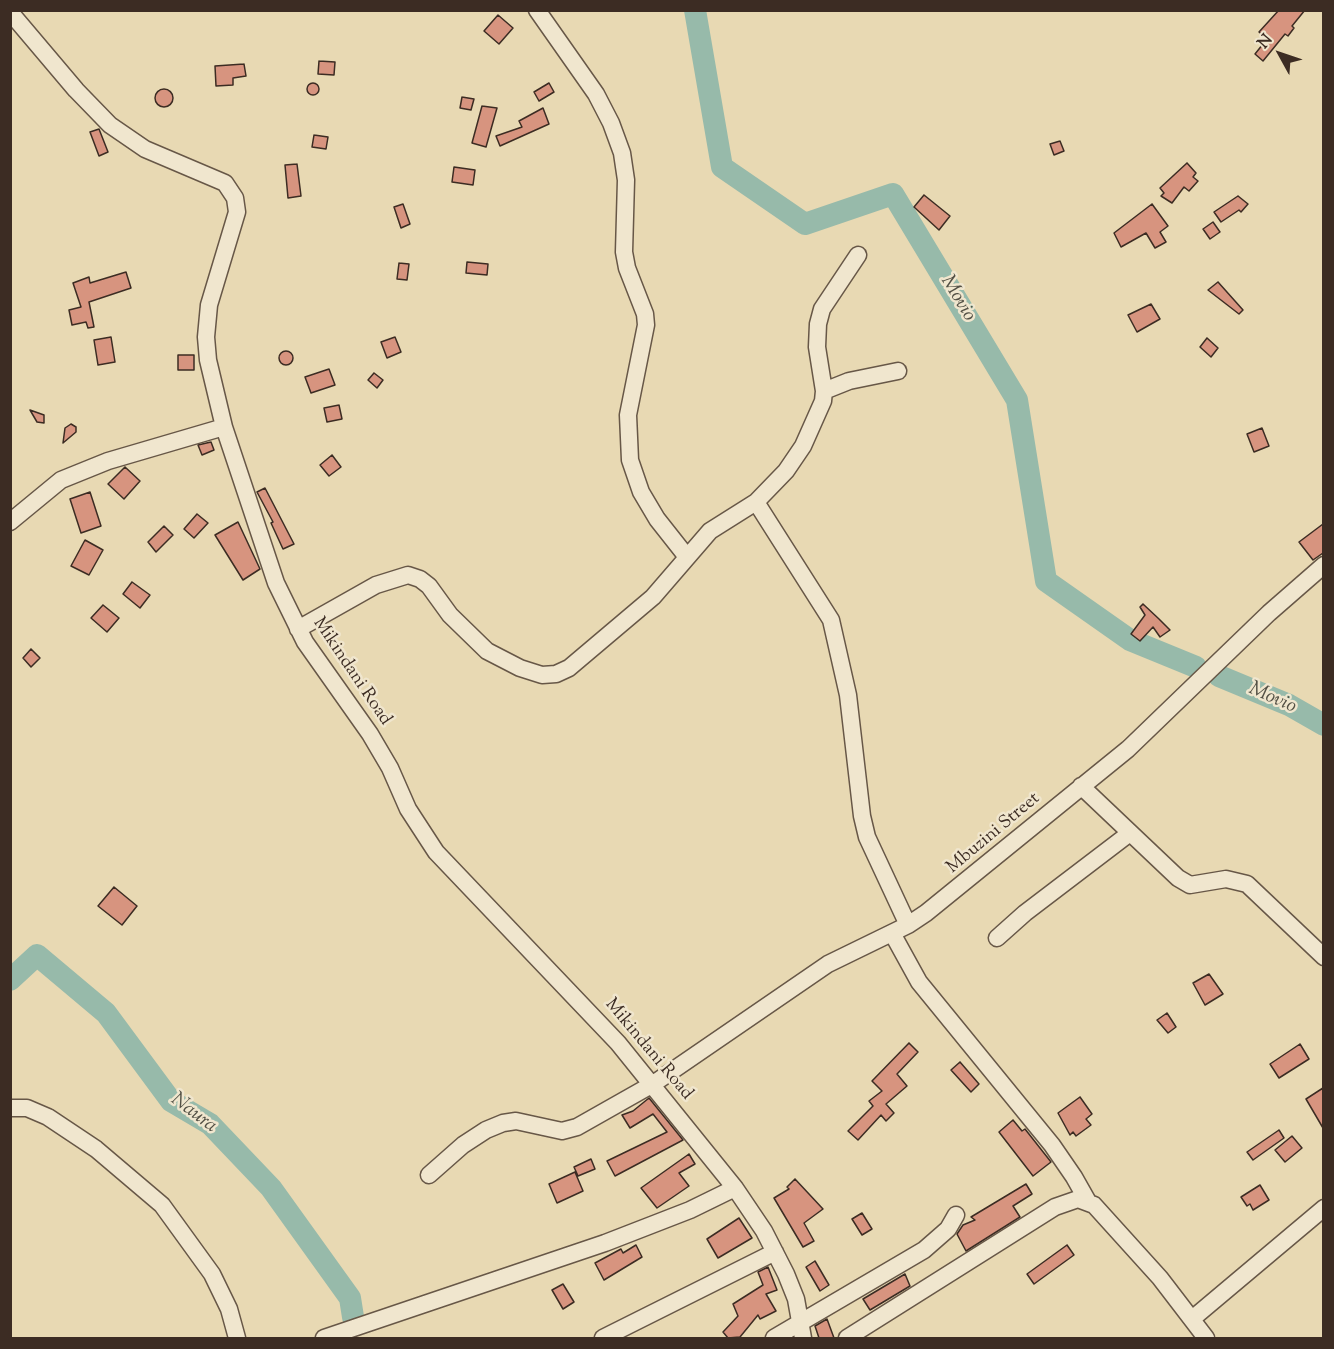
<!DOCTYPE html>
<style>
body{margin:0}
#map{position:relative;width:1334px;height:1349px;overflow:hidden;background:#e8d9b3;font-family:"Sorts Mill Goudy",serif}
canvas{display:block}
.frame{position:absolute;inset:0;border:12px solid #3c2c23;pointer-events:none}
.north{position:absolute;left:1250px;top:24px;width:60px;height:60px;-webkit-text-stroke:4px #f0e6ce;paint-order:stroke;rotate:310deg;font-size:16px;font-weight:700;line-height:24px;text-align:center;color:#3c2c23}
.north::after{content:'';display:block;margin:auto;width:21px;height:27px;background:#3c2c23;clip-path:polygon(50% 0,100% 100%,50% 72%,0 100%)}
</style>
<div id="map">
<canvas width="1334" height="1349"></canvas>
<div class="frame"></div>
<div class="north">N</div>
</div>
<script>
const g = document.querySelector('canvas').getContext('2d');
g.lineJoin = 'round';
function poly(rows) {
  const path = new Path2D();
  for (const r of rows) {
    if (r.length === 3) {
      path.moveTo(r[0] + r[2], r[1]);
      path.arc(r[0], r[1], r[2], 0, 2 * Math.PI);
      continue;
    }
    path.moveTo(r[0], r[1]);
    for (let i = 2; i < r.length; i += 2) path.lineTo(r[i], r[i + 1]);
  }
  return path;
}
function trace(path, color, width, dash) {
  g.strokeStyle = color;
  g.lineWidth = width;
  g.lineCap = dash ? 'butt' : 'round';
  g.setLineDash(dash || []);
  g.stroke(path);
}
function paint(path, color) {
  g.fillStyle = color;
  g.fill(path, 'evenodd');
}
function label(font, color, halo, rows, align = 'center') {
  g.font = font + ' "Sorts Mill Goudy",serif';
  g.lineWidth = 5;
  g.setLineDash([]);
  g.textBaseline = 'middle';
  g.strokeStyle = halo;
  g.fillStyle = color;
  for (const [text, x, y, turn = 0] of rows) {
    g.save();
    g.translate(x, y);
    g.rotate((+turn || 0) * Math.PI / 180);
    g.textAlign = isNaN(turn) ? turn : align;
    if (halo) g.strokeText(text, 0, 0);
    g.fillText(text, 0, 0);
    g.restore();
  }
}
trace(poly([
 [695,10,722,167,805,224,893,194,1017,400,1046,581,1130,640,1196,667],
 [1219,676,1289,705,1324,725],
 [10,980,37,955,106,1013,171,1101,210,1124,271,1188,350,1298,353,1317]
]), '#97baaa', 22);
const building = poly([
 [1279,10,1305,10,1292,26,1294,28,1288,36,1285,34,1263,61,1255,54,1267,39,1259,32,1279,10],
 [498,15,513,28,499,44,484,31,498,15],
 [319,61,335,62,334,75,318,74,319,61],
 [244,64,246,76,233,78,233,85,216,86,215,66,244,64],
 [313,89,6],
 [549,83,554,92,539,101,534,92,549,83],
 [164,98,9],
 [462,97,474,99,471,110,460,108,462,97],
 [482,106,497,108,486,147,472,143,482,106],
 [543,108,549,124,500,146,496,136,522,127,519,121,543,108],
 [99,129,108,152,99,156,90,132,99,129],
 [314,135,328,137,326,149,312,147,314,135],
 [1060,141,1064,151,1054,155,1050,144,1060,141],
 [1187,163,1196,173,1193,177,1198,181,1189,191,1184,187,1172,203,1161,196,1164,193,1160,188,1187,163],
 [297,164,301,196,288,198,285,165,297,164],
 [454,167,475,170,473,185,452,182,454,167],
 [924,195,950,216,939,230,914,207,924,195],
 [1238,196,1248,204,1241,212,1239,210,1221,222,1214,212,1238,196],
 [403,204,410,224,401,228,394,207,403,204],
 [1152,204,1168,226,1160,232,1166,242,1155,248,1146,233,1121,247,1114,233,1152,204],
 [1213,222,1220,232,1210,239,1203,229,1213,222],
 [467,262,488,264,487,275,466,273,467,262],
 [399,263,409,264,407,280,397,279,399,263],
 [126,272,131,288,89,302,94,327,88,328,86,322,72,325,69,310,81,307,73,283,89,277,90,283,126,272],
 [1218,282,1243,310,1239,314,1208,290,1218,282],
 [1151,304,1160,319,1137,332,1128,315,1151,304],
 [111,337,115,362,98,365,94,340,111,337],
 [395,337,401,352,387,358,381,342,395,337],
 [1207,338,1218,348,1211,357,1200,347,1207,338],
 [286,358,7],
 [178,355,194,355,194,370,178,370,178,355],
 [329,369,335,385,311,393,305,377,329,369],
 [374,373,383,380,377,388,368,380,374,373],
 [339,405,342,419,327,422,324,408,339,405],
 [30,410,44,415,44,423,37,422,30,410],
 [71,424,76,427,76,432,63,443,65,428,71,424],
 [1262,428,1269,446,1254,452,1247,434,1262,428],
 [211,442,214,450,202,455,198,445,211,442],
 [332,455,341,467,329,476,320,465,332,455],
 [125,467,140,481,124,499,108,484,125,467],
 [265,488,294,544,283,549,271,523,273,522,257,492,265,488],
 [90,492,101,526,81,533,70,499,90,492],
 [197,514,208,523,194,538,184,529,197,514],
 [238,522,260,569,243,580,215,535,238,522],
 [1323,524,1323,553,1313,560,1299,542,1323,524],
 [164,526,173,535,156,552,148,542,164,526],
 [85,540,103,550,89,575,71,566,85,540],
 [132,582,150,595,140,608,123,594,132,582],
 [1143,604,1159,619,1170,630,1160,637,1153,627,1140,641,1131,634,1145,615,1140,607,1143,604],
 [103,605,119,618,107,632,91,618,103,605],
 [31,649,40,658,31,667,23,658,31,649],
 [114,887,137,906,122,925,98,906,114,887],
 [1209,974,1223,994,1205,1005,1193,983,1209,974],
 [1167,1013,1176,1027,1168,1033,1157,1020,1167,1013],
 [909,1043,918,1052,897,1074,907,1086,886,1104,894,1113,886,1121,881,1115,858,1140,848,1131,873,1106,869,1101,882,1091,872,1081,909,1043],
 [1300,1044,1309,1059,1279,1078,1270,1064,1300,1044],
 [960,1062,979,1084,971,1092,951,1070,960,1062],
 [1323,1088,1323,1128,1306,1099,1323,1088],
 [1080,1097,1092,1114,1086,1119,1091,1125,1076,1136,1073,1132,1070,1135,1058,1113,1080,1097],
 [649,1098,683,1140,615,1176,607,1161,667,1132,653,1114,630,1128,622,1115,633,1111,649,1098],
 [1013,1120,1022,1131,1025,1129,1051,1162,1033,1176,999,1132,1013,1120],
 [1279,1130,1284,1138,1253,1160,1247,1152,1279,1130],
 [1292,1136,1302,1148,1285,1162,1275,1150,1292,1136],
 [689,1154,695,1164,679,1173,689,1186,657,1208,641,1188,689,1154],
 [591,1159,595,1169,578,1176,574,1167,591,1159],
 [575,1172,583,1191,557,1203,549,1184,575,1172],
 [795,1179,823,1209,804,1223,814,1241,803,1247,774,1198,789,1189,787,1187,795,1179],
 [1026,1184,1032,1194,1013,1206,1020,1217,966,1251,957,1234,963,1225,975,1220,971,1217,1026,1184],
 [1260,1185,1269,1200,1253,1210,1250,1204,1247,1206,1241,1197,1260,1185],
 [862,1213,872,1229,862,1235,852,1219,862,1213],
 [739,1218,752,1238,718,1258,707,1239,739,1218],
 [636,1245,642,1257,604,1280,595,1263,621,1249,623,1253,636,1245],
 [1067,1245,1074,1255,1034,1284,1027,1274,1067,1245],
 [815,1261,829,1285,820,1291,806,1267,815,1261],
 [768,1267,777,1290,766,1294,776,1311,760,1319,758,1315,740,1337,728,1338,723,1332,738,1316,733,1304,763,1285,758,1272,768,1267],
 [905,1274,910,1286,870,1310,863,1299,905,1274],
 [563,1284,574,1302,563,1309,552,1290,563,1284],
 [827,1319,834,1338,819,1338,815,1326,827,1319]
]);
paint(building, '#d7947f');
trace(building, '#3c2c23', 1.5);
const minor = poly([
 [537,10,596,94,611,123,622,153,626,180,624,252,627,268,645,314,646,325,628,415,630,460,641,492,657,519,687,557],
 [10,12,76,90,110,125,145,149,225,183,235,198,237,212,209,305,206,337,208,360,224,427,276,583,305,642,370,734,390,768,408,809,436,852,618,1043,735,1188,764,1231,786,1274,796,1299,803,1338],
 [824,391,849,381,898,371],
 [756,502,831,620,848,695,862,816,867,837,908,925],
 [10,522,61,480,108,461,224,427],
 [298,629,376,585,408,575,420,579,429,586,450,615,487,651,520,668,542,675,556,674,569,668,653,597,710,531,756,502,786,471,803,446,823,401,824,391,817,347,818,324,822,309,858,255],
 [1081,786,1178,878,1190,885,1226,879,1247,884,1324,957],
 [892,933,919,982,1052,1145,1074,1177,1087,1200],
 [997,938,1025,913,1130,833],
 [10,1108,27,1108,48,1117,96,1149,162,1205,212,1274,229,1309,237,1338],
 [429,1175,463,1145,486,1130,503,1123,516,1121,562,1131,577,1127,653,1084,828,964,908,925,926,913,1128,749,1269,613,1324,565],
 [1192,1319,1324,1208],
 [324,1338,605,1243,690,1210,735,1188],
 [603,1338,775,1252],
 [774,1338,924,1250,948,1229,956,1215],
 [847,1338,1055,1207,1078,1199,1094,1205,1160,1278,1206,1338]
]);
trace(minor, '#675747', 19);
trace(minor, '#f0e6ce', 16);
label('18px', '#3c2c23', '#f0e6ce', [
 ["Mikindani Road",351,672,56],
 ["Mbuzini Street",994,834,-40],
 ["Mikindani Road",648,1050,50]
]);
label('italic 20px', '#535045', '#f0e6ce', [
 ["Movio",957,299,59],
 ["Movio",1272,699,24],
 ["Naura",193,1114,37]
]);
</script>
